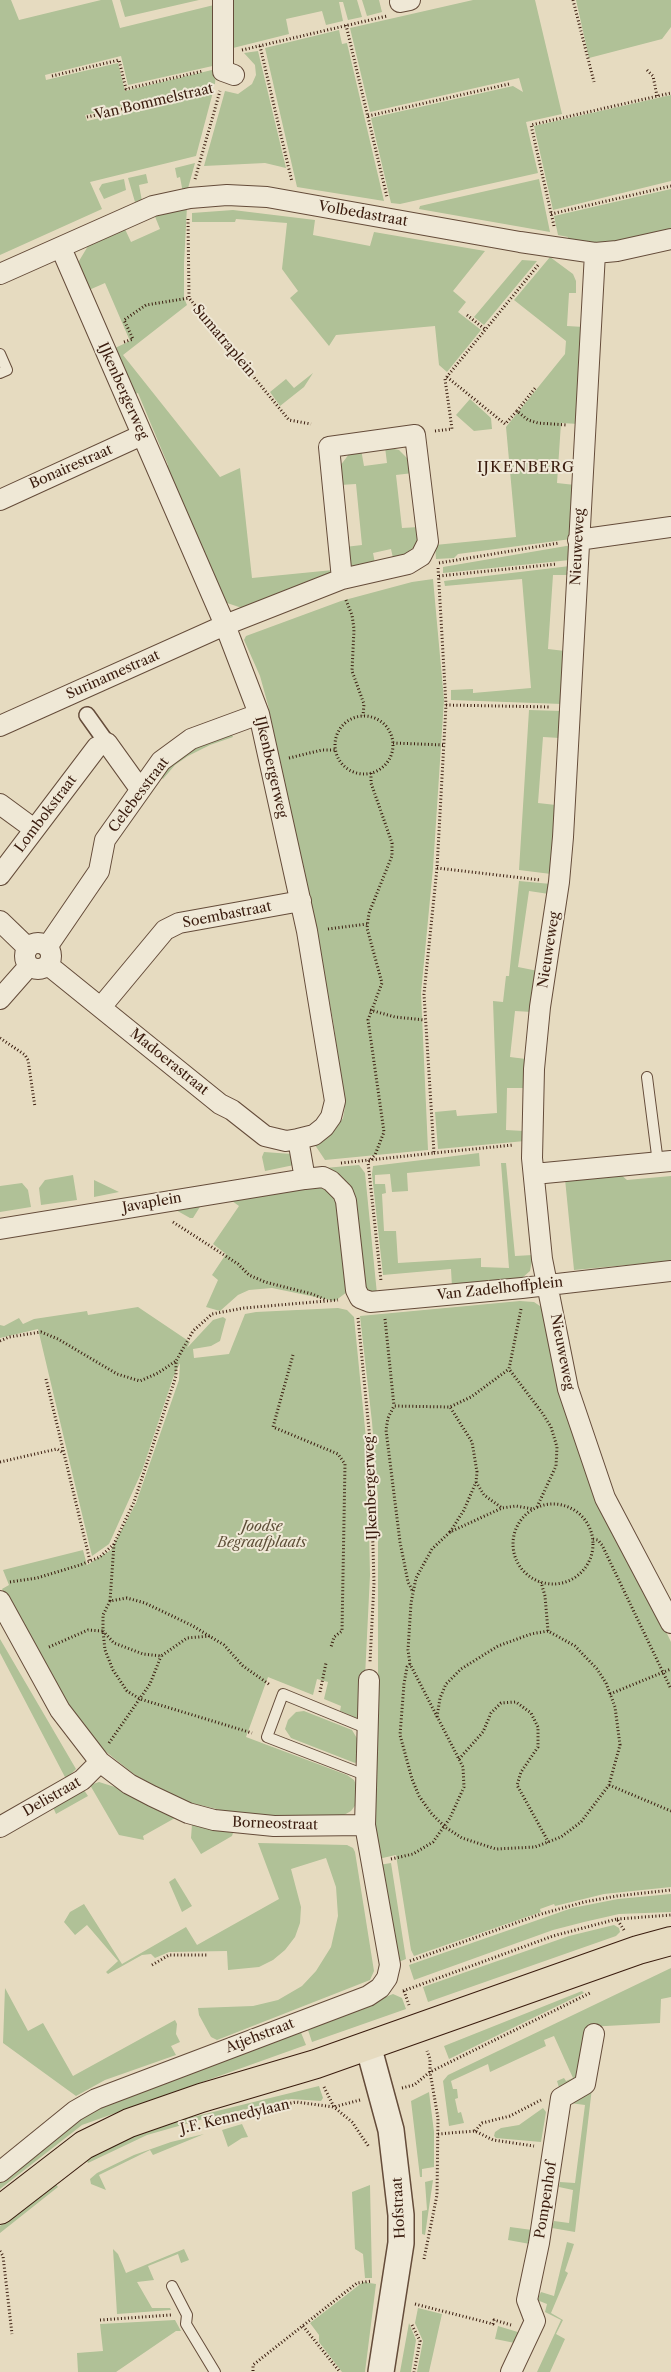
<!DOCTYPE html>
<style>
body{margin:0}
canvas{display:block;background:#e6dbc0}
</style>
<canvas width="671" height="2372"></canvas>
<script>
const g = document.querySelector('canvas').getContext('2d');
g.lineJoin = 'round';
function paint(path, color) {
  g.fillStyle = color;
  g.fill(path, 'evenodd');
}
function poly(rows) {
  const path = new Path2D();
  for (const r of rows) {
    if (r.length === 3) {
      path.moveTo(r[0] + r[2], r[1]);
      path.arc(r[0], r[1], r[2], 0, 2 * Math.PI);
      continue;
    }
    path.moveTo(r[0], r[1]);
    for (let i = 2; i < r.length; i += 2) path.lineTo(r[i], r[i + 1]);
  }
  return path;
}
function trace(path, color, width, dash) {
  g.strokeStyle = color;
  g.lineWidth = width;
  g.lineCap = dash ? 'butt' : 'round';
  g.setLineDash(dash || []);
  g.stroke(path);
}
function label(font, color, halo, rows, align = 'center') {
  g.font = font + ' "Libre Caslon Text",serif';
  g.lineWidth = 4;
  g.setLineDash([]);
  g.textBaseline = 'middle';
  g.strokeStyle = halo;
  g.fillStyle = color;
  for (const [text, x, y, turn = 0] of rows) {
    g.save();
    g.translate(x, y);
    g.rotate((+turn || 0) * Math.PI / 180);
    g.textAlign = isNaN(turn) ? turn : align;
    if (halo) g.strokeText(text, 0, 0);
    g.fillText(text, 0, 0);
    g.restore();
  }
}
paint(poly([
 [0,0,11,0,19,20,101,0,112,0,120,28,218,4,217,65,128,85,121,56,45,75,46,80,118,63,125,91,216,69,215,84,85,115,87,121,213,92,196,156,90,182,102,209,0,255],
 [120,0,199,0,125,17],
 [228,0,357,0,362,17,348,20,343,2,339,2,343,21,326,25,322,11,286,19,289,34,229,49],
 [362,0,379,0,382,12,367,16],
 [473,0,535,0,562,114,526,122,538,173,400,204,391,203,371,118,513,86,523,92,519,78,370,112,350,28],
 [576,0,671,0,671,27,662,39,589,58],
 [339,30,342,44,347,43,384,201,297,187,265,48],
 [258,51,286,168,265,163,204,166,225,91,238,94,252,84,256,75,255,65,244,53],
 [671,95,671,181,553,210,534,126],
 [195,163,187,192,183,193,180,177,177,178,175,168],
 [146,174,148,183,139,185,142,201,135,202,128,178],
 [124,179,126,190,104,199,99,189,102,184],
 [539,179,550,232,419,209,420,206],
 [671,189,671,229,613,242,591,243,567,241,568,237,558,235,554,216],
 [187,206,184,264,184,298,187,305,123,355,220,477,240,468,252,578,333,570,326,576,242,608,227,603,222,597,165,467,168,465,138,393,135,394,115,348,130,341,105,283,89,290,79,267,79,261,88,246,124,227,131,242,160,229,154,214],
 [233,210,315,220,313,235,370,246,374,232,485,251,453,291,466,302,458,312,481,330,447,372,439,365,435,326,336,335,329,346,290,298,298,291,282,269,287,223,236,219,235,222,192,222,192,213],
 [550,257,573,274,576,281,576,293,569,293,567,326,584,327,579,424,561,423,557,483,575,485,571,539,458,554,454,558,436,559,435,545,516,537,506,427,565,354,566,341,514,300],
 [522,260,537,261,484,325,474,317],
 [313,373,304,387,280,406,270,392,286,379,294,388],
 [470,399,491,418,492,429,474,431,456,415],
 [385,447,399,450,411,462,413,473,396,475,402,528,419,527,418,539,416,546,403,555,393,558,391,549,373,553,375,563,355,568,350,564,345,547,362,545,356,484,340,485,340,466,349,454,361,449,364,466,387,463],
 [572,545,570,560,443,573,443,567],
 [570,566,570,575,553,575,548,649,565,651,562,704,451,700,451,690,473,689,473,693,531,688,522,579,445,586,444,581],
 [433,579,444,700,433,868,421,993,428,1150,325,1160,315,1145,335,1130,343,1118,345,1107,333,1021,317,934,268,705,260,676,244,640,246,636,341,601,412,582],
 [529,710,562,711,560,738,543,737,538,803,556,805,551,874,519,870],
 [230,731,233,737,210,745,188,756,175,765,163,779,159,775,175,758],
 [519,881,551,884,549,894,529,891,518,967,538,971,532,1012,515,1011,510,1057,526,1059,525,1088,507,1088,506,1130,524,1131,525,1141,438,1149,435,1112,456,1110,457,1116,497,1113,493,1001,503,1002,506,976,509,976],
 [264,1152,292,1154,294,1165,265,1171,262,1157],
 [479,1153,480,1166,407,1173,408,1191,392,1192,390,1174,375,1175,375,1184,385,1184,386,1193,382,1194,384,1231,396,1231,398,1263,481,1258,481,1267,509,1268,501,1163,506,1163,515,1256,533,1255,530,1271,522,1278,452,1287,451,1269,383,1275,372,1174,373,1166],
 [359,1165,365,1173,377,1294,367,1291,363,1286,354,1202,313,1169],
 [620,1174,627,1180,671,1176,671,1261,574,1270,565,1179],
 [73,1175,77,1200,41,1205,39,1188,45,1180],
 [94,1180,119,1192,94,1197],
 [22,1183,28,1190,31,1207,0,1212,0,1186],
 [319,1185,331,1192,339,1206,351,1289,335,1301,272,1288,249,1290,238,1295,220,1311,206,1307,218,1280,212,1275,226,1254,213,1244,239,1206,228,1198],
 [203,1202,193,1218,190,1218,174,1209],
 [520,1301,534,1302,543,1308,660,1619,671,1642,671,1887,604,1894,555,1906,554,1904,540,1909,541,1912,414,1956,411,1950,396,1855,378,1859,375,1857,373,1797,378,1673,378,1498,372,1422,360,1316],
 [138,1307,190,1342,187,1348,213,1320,223,1317,226,1319,220,1341,211,1346,193,1349,194,1358,229,1354,245,1314,256,1312,338,1308,347,1310,354,1317,368,1459,369,1529,370,1575,365,1677,359,1719,340,1711,341,1706,324,1699,328,1682,317,1679,313,1695,268,1677,246,1737,347,1775,354,1780,357,1787,357,1803,351,1811,344,1815,336,1817,264,1816,233,1813,183,1801,135,1775,105,1751,68,1705,2,1589,9,1585,3,1570,83,1550,87,1565,111,1550,136,1503,179,1380,180,1363,173,1378,142,1471,109,1544,92,1556,38,1329,0,1338,0,1325,4,1326,19,1318,23,1324,34,1319,87,1311,88,1315],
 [0,1639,76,1769,66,1779,0,1653],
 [304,1711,352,1730,358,1740,358,1761,355,1763,291,1738,285,1729,288,1720,296,1712],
 [99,1782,115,1787,175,1818,143,1836,144,1840,119,1835,90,1785],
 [84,1790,88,1796,56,1814,53,1807],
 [192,1824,233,1833,232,1836,201,1854,191,1838],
 [258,1843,347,1845,353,1848,355,1852,374,1971,370,1980,217,2040,211,2037,199,2015,198,2008,253,2006,278,2000,302,1986,316,1971,331,1947,338,1916,336,1887,326,1858,291,1869,301,1907,300,1923,295,1937,285,1950,273,1960,259,1967,228,1970,227,1951,169,1952,155,1958,151,1954,142,1955,108,1974,106,1972,118,1961,87,1925,75,1935,64,1922,70,1912,84,1904,122,1964,186,1927,197,1945,279,1899],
 [391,1863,406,1959,396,1963,379,1865],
 [175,1878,192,1906,182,1912,169,1882],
 [671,1894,671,1912,619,1914,584,1922,553,1930,414,1980,409,1965,572,1908,618,1899],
 [614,1925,619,1928,620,1932,616,1936,428,2002,423,1987,569,1936],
 [671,1968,671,1997,661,1999,660,2023,588,2027,580,2077,560,2091,557,2081,564,2078,566,2081,573,2078,554,2036,544,2040,546,2046,490,2072,488,2064,451,2081,453,2089,457,2089,458,2098,455,2099,458,2113,461,2112,464,2123,449,2126,443,2081,448,2075],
 [5,1988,28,2031,43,2023,73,2076,175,2020,177,2024,176,2034,180,2042,171,2046,176,2055,105,2080,76,2096,3,2043],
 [582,1991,584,1993,449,2059,444,2046],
 [393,1994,402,1998,406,2009,312,2042,307,2027],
 [300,2030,306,2045,82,2125,0,2189,0,2181,91,2110],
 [319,2086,323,2098,321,2101,291,2099,203,2119,147,2135,88,2163,86,2159,128,2137,168,2123],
 [592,2088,575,2232,552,2228,554,2221,569,2223,573,2190,559,2187,560,2182,575,2183,585,2105,570,2103],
 [429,2092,434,2132,434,2167,422,2169,422,2177,420,2177,411,2101],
 [543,2108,546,2112,541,2142,496,2138,494,2136,495,2132,501,2128,519,2125],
 [242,2124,248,2137,242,2138,228,2147,222,2130],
 [204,2134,153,2155,150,2150,99,2175,106,2190,91,2184,90,2179,97,2173,134,2155,171,2142],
 [433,2180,425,2235,422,2234,422,2211,427,2210,425,2182],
 [55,2183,58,2187,0,2233,0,2226],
 [370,2185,372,2278,365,2278,363,2254,355,2249,352,2192],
 [510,2227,532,2230,530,2244,508,2240],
 [567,2242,574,2244,565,2271,568,2273,551,2313,563,2320,556,2334,565,2339,550,2372,537,2372,561,2320,545,2312,547,2304,537,2300,541,2292,554,2296],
 [113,2249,118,2254,126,2273,184,2249,189,2260,181,2263,178,2254,148,2266,154,2280,137,2282,152,2308,170,2308,171,2310,117,2314],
 [363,2282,376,2284,365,2372,342,2372,319,2342,319,2335,310,2323],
 [418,2308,442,2314,429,2372,417,2372,423,2341,415,2323],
 [175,2320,181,2331,176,2331,116,2372,78,2372,77,2353,103,2351,100,2324],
 [409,2323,416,2340,411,2372,400,2372],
 [498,2326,521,2333,515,2343,495,2339]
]), '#b0c197');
const service = poly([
 [0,354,7,370,0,373],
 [647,1077,658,1163],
 [365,1775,267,1737,283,1694,366,1728],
 [172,2286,187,2315,186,2324,215,2372]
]);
const pedestrian = poly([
 [87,715,107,743]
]);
const minor = poly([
 [223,0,223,71,234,75],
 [400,2,410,0],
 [61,248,225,625,259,714,307,931,335,1101,331,1117,324,1127,314,1135,298,1139,305,1179,323,1177,331,1181,343,1193,346,1201,356,1290,360,1298,370,1302,522,1288,671,1271],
 [595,253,563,837,559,882,540,1007,534,1069,532,1158,542,1259,568,1389,605,1498,671,1623],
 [0,274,153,206,190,198,227,195,267,197,520,242,595,253,617,251,671,239],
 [0,500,142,435],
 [578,540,671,527],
 [0,726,225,625,342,579,408,564,421,556,428,542,415,435,329,447,342,579],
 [0,804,34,829],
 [0,875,97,747,107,743,140,789],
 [0,921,28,948],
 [38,956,13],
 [47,947,99,871,105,840,161,761,191,739,259,714],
 [48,965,220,1104,232,1110,265,1136,286,1141,298,1139],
 [0,999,29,966],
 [101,1007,165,930,179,923,301,901],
 [534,1174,671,1161],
 [0,1229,305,1179],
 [0,1601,60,1710,100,1762,129,1784,152,1796,188,1813,214,1820,274,1826,365,1825,369,1680],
 [0,1827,82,1780,100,1762],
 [0,2172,75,2111,96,2099,368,1996,380,1988,387,1978,390,1965,365,1825],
 [511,2372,535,2321,527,2300,539,2243,561,2098,585,2084,594,2034]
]);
const tertiary = poly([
 [368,2045,391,2130,401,2215,401,2243,381,2372]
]);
const primary = poly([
 [0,2210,84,2145,129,2123,201,2098,316,2064,638,1950,671,1941]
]);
trace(service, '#654c3a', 12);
trace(pedestrian, '#654c3a', 18);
trace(minor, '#654c3a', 22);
trace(tertiary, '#654c3a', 28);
trace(primary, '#3a1c0e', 30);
trace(poly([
 [573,0,594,82],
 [346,25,387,197],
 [260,46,292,182],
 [242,50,387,16],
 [647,70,653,76,657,96],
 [52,76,119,60,126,89,203,71],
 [368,116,509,84],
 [87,117,213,88],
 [195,179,220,91],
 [551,214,671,186],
 [188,219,189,298,289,420,311,424],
 [554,226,531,125,671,93],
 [467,315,486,330],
 [124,342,133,339,124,320,146,305,189,298],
 [447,377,505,424,517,411,528,420,538,423,567,425],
 [517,411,536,387],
 [435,431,452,429,445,379,539,264],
 [439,563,559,543],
 [439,576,557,564],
 [346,600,352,615,354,629,352,671,364,704,363,716],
 [446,705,551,707],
 [364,745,29],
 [393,743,444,745],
 [289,758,322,750,335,750],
 [371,773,371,783,392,843,392,856,369,913,367,928,382,983,368,1020,384,1132,375,1155,368,1162,381,1281],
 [437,868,540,880],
 [328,929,367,924],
 [370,1010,395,1017,425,1020],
 [0,1038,25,1055,28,1060,35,1107],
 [434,1153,513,1145],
 [341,1163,434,1153,424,994,437,868,446,705,438,567],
 [173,1222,238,1264,249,1275,265,1282,312,1294,326,1300],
 [521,1309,509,1369,543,1414,551,1427,557,1447,556,1466,537,1507],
 [358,1318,370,1440,374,1583,370,1662],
 [385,1319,394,1406],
 [0,1341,9,1337,41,1332,58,1339,117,1374,140,1381,158,1373,176,1361],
 [293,1355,273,1427,338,1454,345,1464,342,1631,334,1637,331,1647],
 [46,1379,90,1561],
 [0,1462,57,1449,62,1452],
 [476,1482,484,1495,502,1508],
 [553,1544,40],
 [450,1532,464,1510,476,1482,477,1472,472,1442,450,1407],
 [593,1539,598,1540,602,1545,671,1689],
 [114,1544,110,1601,127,1598,145,1603,193,1626,224,1645,243,1666,270,1685],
 [10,1582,37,1578,80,1565,100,1557,114,1544,134,1502,176,1376,176,1361,193,1331,212,1314,244,1308,338,1300],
 [412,1590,408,1582,400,1542,386,1430,388,1418,394,1406,450,1407,471,1397,509,1369],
 [110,1601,103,1615,103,1631,114,1643,143,1654,161,1656,187,1638,210,1636],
 [49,1647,88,1630,103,1631,105,1650,113,1670,127,1691,140,1699,252,1733],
 [410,1664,407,1667,404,1684,400,1735,412,1779,419,1796,431,1813,445,1827,462,1838,496,1849,535,1847,561,1837,581,1822,609,1785,620,1745,615,1707,606,1683,597,1669,575,1646,548,1631,545,1596,541,1582],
 [320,1692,326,1663],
 [610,1694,671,1669],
 [437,1717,440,1698,446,1684,461,1669,498,1646,531,1634,548,1631],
 [109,1743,150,1684,161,1656],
 [459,1759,483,1732,491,1713,501,1703,516,1702,531,1713,538,1727,538,1747,521,1772,517,1785,549,1843],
 [609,1785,671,1811],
 [391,1859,413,1854,433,1842,450,1818,464,1787,463,1767,410,1664,408,1650,411,1603,416,1578,432,1549,450,1532,502,1508,516,1506,533,1509],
 [617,1919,671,1915],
 [410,1961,538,1915,584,1902,617,1896,671,1890],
 [152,1965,169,1955,208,1955],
 [403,1991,553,1936,617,1919,624,1930],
 [404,1991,409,2005],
 [324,2087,334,2107,352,2122,369,2147],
 [402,2088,414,2085,430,2072,590,1993],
 [239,2114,296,2102,334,2107,360,2100],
 [475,2131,482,2123,510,2116,541,2100],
 [438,2134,475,2131,493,2140,534,2146],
 [0,2251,3,2256,12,2334],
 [424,2259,437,2195,438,2118,430,2072,430,2059,427,2051],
 [415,2304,493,2324,494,2320,511,2325],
 [100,2320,171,2315],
 [412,2325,420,2341,414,2372],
 [303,2326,340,2372],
 [253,2371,253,2365,357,2283,372,2281]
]), '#3a1c0e', 3, [1, 2.5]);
trace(service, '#efe8d6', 10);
trace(pedestrian, '#efe8d6', 15);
trace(minor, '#efe8d6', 20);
trace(tertiary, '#efe8d6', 25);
trace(primary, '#e6dbc0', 28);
label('14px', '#3a1c0e', '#efe8d6', [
 ["Van Bommelstraat",154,102,-13],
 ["Volbedastraat",363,214,10],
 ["Sumatraplein",224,341,50],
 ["IJkenbergerweg",123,391,66],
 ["Bonairestraat",71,467,-24],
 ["Nieuweweg",578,547,-87],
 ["Surinamestraat",113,675,-24],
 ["IJkenbergerweg",271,767,77],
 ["Celebesstraat",139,795,-53],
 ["Lombokstraat",46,814,-53],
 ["Soembastraat",227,915,-11],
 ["Nieuweweg",549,950,-81],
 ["Madoerastraat",169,1062,39],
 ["Javaplein",152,1203,-10],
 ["Van Zadelhoffplein",500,1289,-6],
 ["Nieuweweg",562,1352,79],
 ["IJkenbergerweg",371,1488,-92],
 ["Delistraat",52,1797,-30],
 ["Borneostraat",275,1824,2],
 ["Atjehstraat",260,2036,-21],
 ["J.F. Kennedylaan",235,2117,-13],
 ["Pompenhof",546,2200,-81],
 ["Hofstraat",399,2208,-93]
]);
label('italic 14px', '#5d4e37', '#efe8d6', [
 ["Joodse",262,1527],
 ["Begraafplaats",262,1543]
]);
g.letterSpacing = '1px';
label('15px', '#3a1c0e', '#efe8d6', [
 ["IJKENBERG",526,468]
]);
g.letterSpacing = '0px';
</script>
